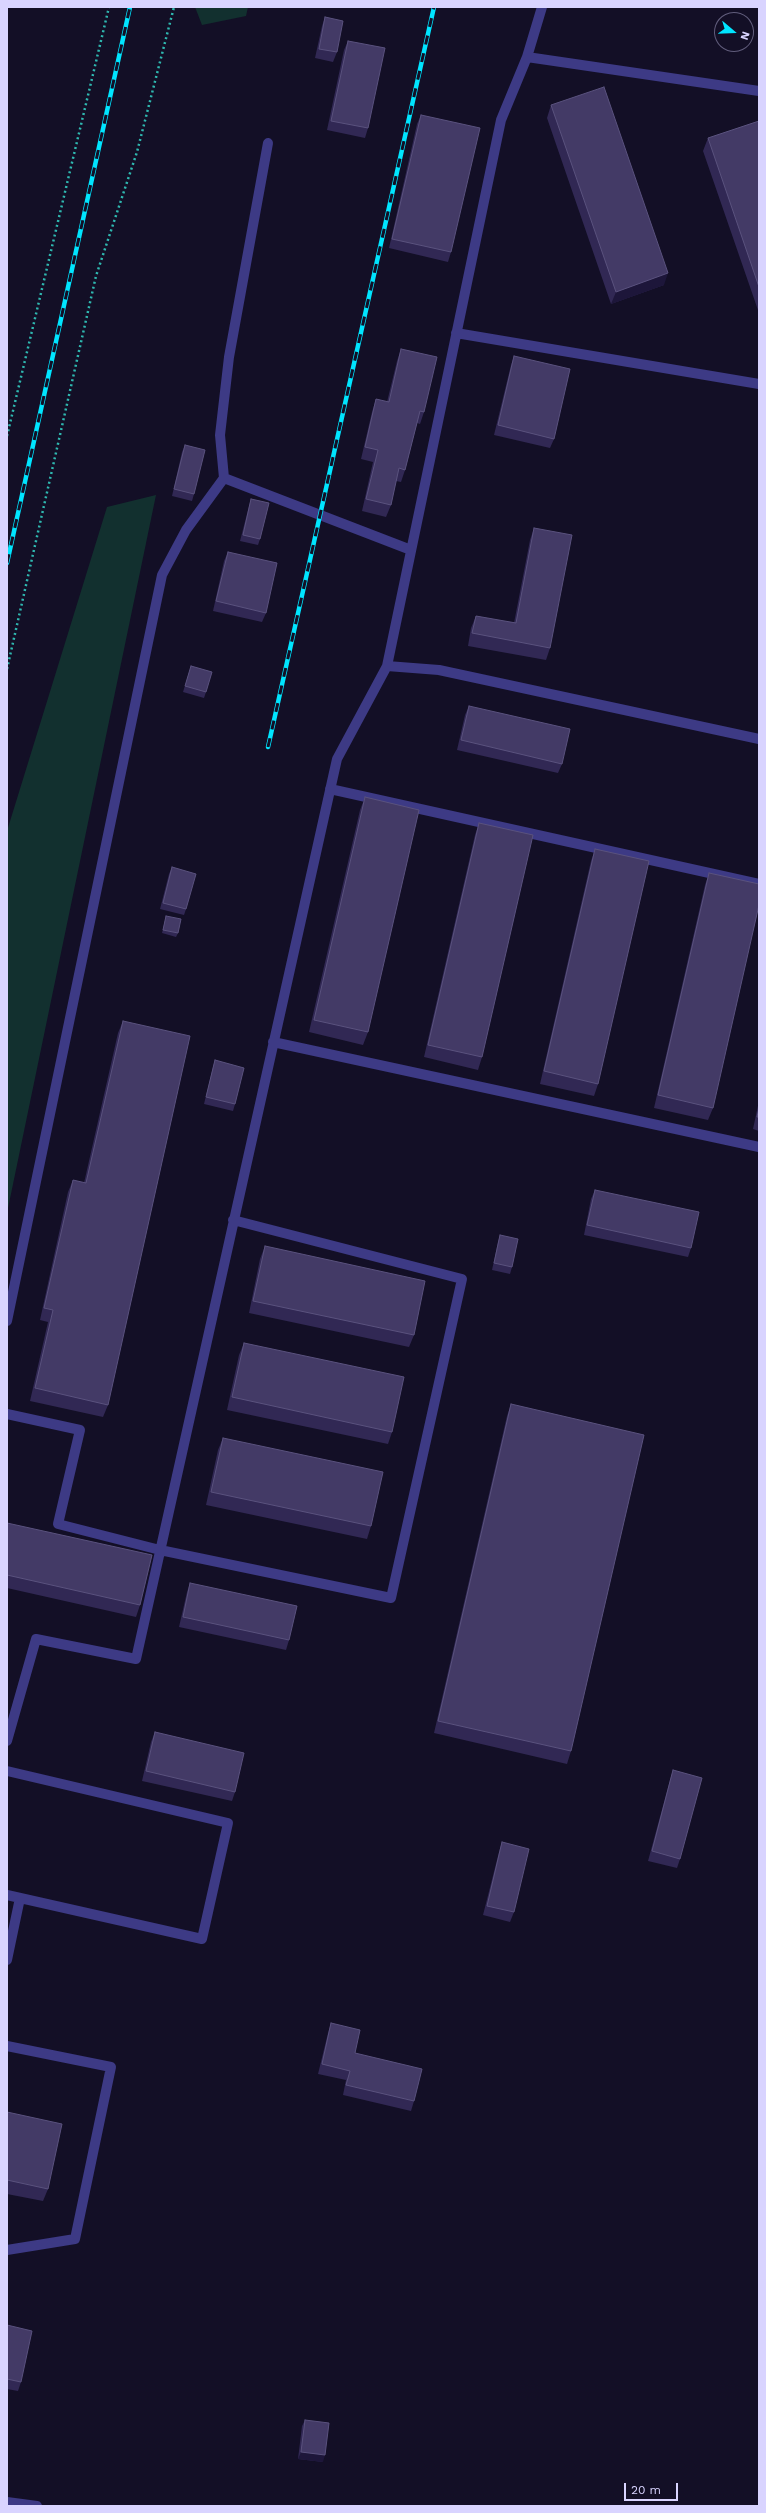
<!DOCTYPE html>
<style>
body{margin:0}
#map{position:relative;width:766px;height:2513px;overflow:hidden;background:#130f26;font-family:"Work Sans",sans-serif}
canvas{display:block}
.frame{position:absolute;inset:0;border:8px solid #d9d4ff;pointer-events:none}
.north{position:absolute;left:714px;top:12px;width:40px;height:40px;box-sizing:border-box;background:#130f26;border:1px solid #625e7d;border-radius:50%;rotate:109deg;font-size:11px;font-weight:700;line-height:16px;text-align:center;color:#d9d4ff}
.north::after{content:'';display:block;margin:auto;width:14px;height:18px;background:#00e5ff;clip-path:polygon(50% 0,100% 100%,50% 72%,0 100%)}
.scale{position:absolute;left:624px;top:2483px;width:54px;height:18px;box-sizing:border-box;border:2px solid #d9d4ff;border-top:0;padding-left:5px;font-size:12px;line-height:14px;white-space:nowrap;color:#d9d4ff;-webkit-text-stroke:3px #130f26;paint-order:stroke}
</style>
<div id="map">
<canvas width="766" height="2513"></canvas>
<div class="frame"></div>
<div class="north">N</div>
<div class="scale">20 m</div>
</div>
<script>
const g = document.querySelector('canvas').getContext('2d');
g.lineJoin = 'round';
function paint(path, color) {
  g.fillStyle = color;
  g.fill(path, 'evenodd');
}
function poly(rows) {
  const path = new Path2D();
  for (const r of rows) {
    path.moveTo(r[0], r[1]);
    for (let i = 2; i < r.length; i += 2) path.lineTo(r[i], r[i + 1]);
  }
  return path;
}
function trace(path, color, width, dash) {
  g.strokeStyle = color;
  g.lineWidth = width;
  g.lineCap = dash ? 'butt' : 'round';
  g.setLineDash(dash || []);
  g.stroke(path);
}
paint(poly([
 [195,7,248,7,246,16,202,25],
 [156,495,7,1213,7,831,107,507]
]), '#12302f');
trace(poly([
 [7,436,109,7],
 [7,669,96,276,137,152,174,7]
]), '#2fb8b0', 2.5, [2, 3]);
trace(poly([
 [527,57,759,91],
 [456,333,759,384],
 [224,478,411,550],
 [387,666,439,670,759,739],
 [330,789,759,884],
 [273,1042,759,1147],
 [7,1321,162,575,186,530,224,478,220,435,229,357,268,143],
 [7,1414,80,1430,58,1524,160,1550,391,1598,462,1279,233,1220],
 [7,1741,36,1639,136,1659,337,759,387,666,501,120,527,57,542,7],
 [7,1771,228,1823,202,1939,7,1895],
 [7,1960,20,1898],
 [7,2046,111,2067,75,2239,7,2250],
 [7,2502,37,2506]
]), '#3d3a85', 10);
const rail = poly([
 [7,563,130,7],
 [268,747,434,7]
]);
trace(rail, '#00e5ff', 4.5);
trace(rail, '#130f26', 3, [9]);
paint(poly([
 [325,17,337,52,333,62,315,58,322,26],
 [348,41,368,128,365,138,327,130,344,50],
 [551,105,664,285,611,304,547,118],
 [421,115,451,252,448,262,389,248,417,124],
 [759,121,759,313,703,151,708,138],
 [401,349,424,412,420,424,417,423,405,470,401,482,396,481,391,505,386,517,362,511,373,462,361,459,372,412,376,399,387,402,397,361],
 [514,356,554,439,550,448,494,435,511,365],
 [185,445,194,494,192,501,172,496,182,452],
 [251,499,260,539,258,545,240,541,249,506],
 [534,528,550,648,546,660,468,646,471,628,476,616,514,623,530,540],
 [228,552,266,613,262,622,213,611,224,561],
 [191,666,206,692,204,698,183,692],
 [469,706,562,764,558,773,457,750,465,715],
 [365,797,368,1032,363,1045,309,1032,360,810],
 [479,823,482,1057,478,1070,424,1057,475,835],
 [595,849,598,1084,594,1096,540,1084,591,861],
 [172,867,186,909,184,915,160,909,169,874],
 [709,873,713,1108,708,1120,654,1108,705,885],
 [166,916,178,933,176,937,162,933],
 [123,1021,108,1405,103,1417,30,1401,48,1322,40,1320,68,1192,73,1180,84,1183,118,1033],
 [215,1060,235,1104,233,1111,204,1104,213,1067],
 [759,1101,759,1131,753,1129],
 [595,1190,691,1248,688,1257,584,1235,591,1199],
 [500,1235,512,1267,510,1274,492,1270,498,1242],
 [265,1246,414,1335,409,1347,249,1313,260,1259],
 [244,1343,392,1432,388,1444,227,1410,239,1355],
 [511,1404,571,1751,567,1764,434,1733,507,1416],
 [223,1438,371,1526,367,1539,206,1505,218,1450],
 [7,1523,140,1605,136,1617,7,1588],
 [190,1583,289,1640,286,1650,179,1627,187,1592],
 [155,1732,235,1792,232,1801,142,1781,151,1742],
 [673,1770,680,1859,677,1868,648,1861,670,1780],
 [502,1842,514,1912,510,1922,483,1915,499,1852],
 [331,2023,355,2053,414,2101,411,2111,343,2095,346,2080,318,2074,328,2033],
 [7,2112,48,2189,43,2201,7,2194],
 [7,2325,21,2382,18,2391,7,2389],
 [305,2420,323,2462,298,2459,302,2426]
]), '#312854');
paint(poly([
 [668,273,664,285,611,304,616,292],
 [301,2452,325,2455,323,2462,298,2459]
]), '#1d163a');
const building = poly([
 [325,17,343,21,337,52,319,49,325,17],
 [348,41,385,48,368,128,331,121,348,41],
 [604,87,668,273,616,292,551,105,604,87],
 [421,115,480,128,451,252,392,239,421,115],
 [759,121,759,287,708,138,759,121],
 [401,349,437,357,424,412,420,411,405,470,399,468,391,505,366,499,378,450,365,447,376,399,389,402,401,349],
 [514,356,570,369,554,439,498,425,514,356],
 [185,445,205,450,194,494,174,489,185,445],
 [251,499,269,503,260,539,243,535,251,499],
 [534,528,572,535,550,648,472,633,476,616,516,623,534,528],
 [228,552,277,563,266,613,216,601,228,552],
 [191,666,212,672,206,692,185,686,191,666],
 [469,706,570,729,562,764,461,740,469,706],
 [365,797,419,810,368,1032,314,1020,365,797],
 [479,823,533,835,482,1057,428,1045,479,823],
 [595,849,649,861,598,1084,544,1071,595,849],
 [172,867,196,874,186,909,163,903,172,867],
 [709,873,759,884,759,905,713,1108,658,1095,709,873],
 [166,916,181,919,178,933,163,930,166,916],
 [123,1021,190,1036,108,1405,35,1388,53,1310,44,1308,73,1180,86,1183,123,1021],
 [215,1060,244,1068,235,1104,206,1097,215,1060],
 [759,1108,759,1117,757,1117,759,1108],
 [595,1190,699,1212,691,1248,587,1225,595,1190],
 [500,1235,518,1239,512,1267,494,1263,500,1235],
 [265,1246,425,1281,414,1335,253,1301,265,1246],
 [244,1343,404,1377,392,1432,232,1397,244,1343],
 [511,1404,644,1435,571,1751,438,1721,511,1404],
 [223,1438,383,1472,371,1526,211,1492,223,1438],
 [7,1523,152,1555,140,1605,7,1575,7,1523],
 [190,1583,297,1606,289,1640,183,1617,190,1583],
 [155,1732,244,1753,235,1792,146,1771,155,1732],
 [673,1770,702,1778,680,1859,652,1851,673,1770],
 [502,1842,529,1849,514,1912,487,1906,502,1842],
 [331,2023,360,2030,355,2053,422,2069,414,2101,346,2085,350,2071,322,2064,331,2023],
 [7,2112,62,2124,48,2189,7,2180,7,2112],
 [7,2325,32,2331,21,2382,7,2379,7,2325],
 [305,2420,329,2423,325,2455,301,2452,305,2420]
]);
paint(building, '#433a66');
trace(building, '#5a527e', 1);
</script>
